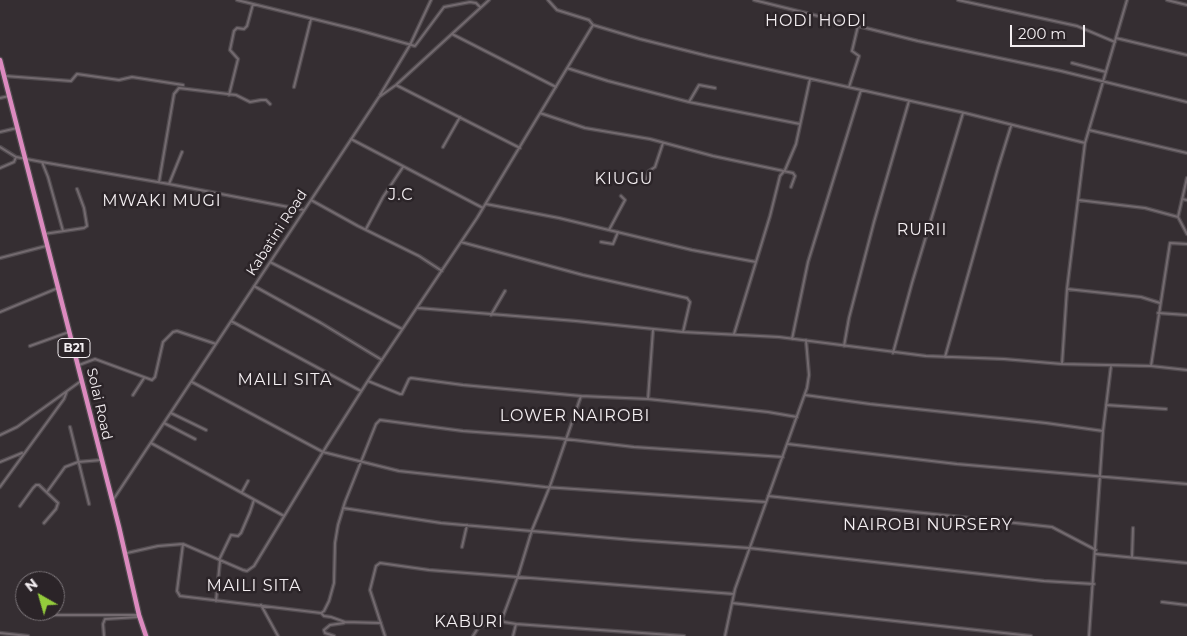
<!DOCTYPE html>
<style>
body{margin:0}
#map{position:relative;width:1187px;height:636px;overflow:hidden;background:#352e32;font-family:Montserrat,sans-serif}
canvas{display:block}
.north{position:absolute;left:15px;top:571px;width:50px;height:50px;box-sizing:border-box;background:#2b2428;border:1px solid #7b7579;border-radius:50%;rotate:322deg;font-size:14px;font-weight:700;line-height:20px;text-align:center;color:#f4eff2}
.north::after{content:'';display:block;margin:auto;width:18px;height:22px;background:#94cc3c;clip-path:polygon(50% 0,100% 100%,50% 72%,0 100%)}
.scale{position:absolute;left:1010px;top:25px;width:75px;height:22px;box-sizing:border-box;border:2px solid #f4eff2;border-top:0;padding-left:6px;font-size:15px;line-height:18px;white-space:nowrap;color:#f4eff2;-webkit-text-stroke:4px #2b2428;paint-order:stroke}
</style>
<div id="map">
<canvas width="1187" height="636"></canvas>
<div class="north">N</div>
<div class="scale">200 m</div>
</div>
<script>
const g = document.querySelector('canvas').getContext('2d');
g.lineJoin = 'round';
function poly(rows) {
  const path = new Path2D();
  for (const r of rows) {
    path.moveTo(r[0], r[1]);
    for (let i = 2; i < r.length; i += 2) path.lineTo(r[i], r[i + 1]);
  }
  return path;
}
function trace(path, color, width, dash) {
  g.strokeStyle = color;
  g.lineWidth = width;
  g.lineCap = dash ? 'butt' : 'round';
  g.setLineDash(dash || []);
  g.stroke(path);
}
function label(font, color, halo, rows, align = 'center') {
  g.font = font + ' Montserrat,sans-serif';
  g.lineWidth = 5;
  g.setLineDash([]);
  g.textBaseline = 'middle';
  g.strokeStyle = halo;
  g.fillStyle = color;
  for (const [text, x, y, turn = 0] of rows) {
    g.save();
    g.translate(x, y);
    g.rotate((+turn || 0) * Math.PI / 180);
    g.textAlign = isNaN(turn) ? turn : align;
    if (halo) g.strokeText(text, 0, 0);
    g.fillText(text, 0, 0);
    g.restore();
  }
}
const minor = poly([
 [237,0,358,30,415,46,444,7,470,2,476,3,480,7],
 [548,0,557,10,589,20,593,25,640,39,708,56,965,113,1085,143],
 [754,0,918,41,1061,71,1187,102],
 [958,0,1077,26,1115,42],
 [1127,0,1085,143,1067,289,1062,364,1151,366,1187,370],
 [1167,0,1187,5],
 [452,34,556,87],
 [1116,38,1187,55],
 [1072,63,1106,72],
 [567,68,608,81,689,102,800,124],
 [5,76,71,81,77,74,119,80,132,77,183,85],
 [396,85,520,148],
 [294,87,311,19],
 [849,87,859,56,852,51,858,26],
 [229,95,238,59,230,50,234,31,237,28,244,29,247,26,253,4],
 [380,95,410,45,431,0],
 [0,98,9,96],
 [689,102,699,85,715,88],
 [540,113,585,128,650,139,713,156,793,173,795,176,791,187],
 [1089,130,1187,153],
 [0,132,17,128],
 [351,139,483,208],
 [0,147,16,157,42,162,169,184,304,210],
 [443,147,460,117],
 [42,162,48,177,63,231],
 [0,168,14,162,16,157],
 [159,182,174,94,179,88,236,95,250,102,261,100,266,100,270,104],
 [169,184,182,152],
 [645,184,649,171,655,167,663,143],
 [1182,199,1187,200],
 [311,200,358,226,419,256,442,271],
 [1078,200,1145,208,1178,217,1187,178],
 [486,204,559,218,692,250,756,262],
 [1178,217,1187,234],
 [366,229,383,197,403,167],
 [609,230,625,200,621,196],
 [44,234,84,228,87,226,84,208,77,189],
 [461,242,583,275,687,298,690,302,683,332],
 [601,242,613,244,618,232],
 [0,258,46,246],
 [270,262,402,329],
 [254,286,321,323,382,360],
 [1067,289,1141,297,1160,303],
 [418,308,576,321,683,332,779,337,926,356,1004,359,1062,364],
 [0,312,58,288],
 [1158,313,1187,315],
 [491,315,505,291],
 [231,321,361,391],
 [734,334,770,216,780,176,785,170,796,144,810,79],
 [792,339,808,262,861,90],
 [30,346,69,332],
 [844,346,849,318,874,222,909,101],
 [893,353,912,283,963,113],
 [945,357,998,168,1011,126],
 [79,365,95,359,152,380,155,377,163,342,173,332,177,331,216,344],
 [1151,366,1170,243,1187,244],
 [368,381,400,394,402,394,409,379,411,378,463,385,581,396,648,399,768,412,797,417],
 [192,382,323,452,399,471,545,487,766,502],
 [133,395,144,378],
 [805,395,870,404,1046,423,1103,431],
 [648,399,653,330],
 [1106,405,1166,409],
 [171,413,206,430],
 [164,423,195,439],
 [70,427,89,504],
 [0,435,17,427,81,381],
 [151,443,284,516],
 [788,444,957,464,1187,484],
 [0,462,22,453],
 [0,487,64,399,67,391],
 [47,492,65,467,78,462,101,460],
 [242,492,248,481],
 [768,496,1052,527,1096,550],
 [113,500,379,97,396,85,489,0],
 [20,506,33,488,36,485,39,485,58,503,56,509,44,523],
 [343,508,441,523,633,540,749,548,1044,581,1094,584],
 [183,544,177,591,180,596,321,613,324,611,329,601,334,583,335,543,338,525,345,502,376,424,380,420,463,431,557,438,634,447,783,457],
 [462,547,467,525],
 [127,553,158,546,183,544,243,570,247,571,254,566,326,447,369,379,477,218,593,25],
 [1096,554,1187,563],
 [1132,557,1133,528],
 [219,560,231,535,238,536,241,533,250,512,254,500],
 [216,601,220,561],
 [1162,602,1187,605],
 [732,603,1031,636],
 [261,605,278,636],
 [321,613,324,616,331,617,345,622,381,623],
 [39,615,139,615],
 [516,624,684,636],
 [0,633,28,636],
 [104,636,103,624,105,619,138,617],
 [334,636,325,633,324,630,330,625,344,623],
 [385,636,370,590,376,566,380,563,429,570,734,594],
 [473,636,478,628,484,625,503,621],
 [513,636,516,624,504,622,502,619,518,576,532,530,550,486,581,396],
 [725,636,735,589,807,388,809,375,806,340],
 [1089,636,1103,431,1111,366]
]);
const trunk = poly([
 [0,60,119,527,139,615,146,636]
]);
trace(minor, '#504a4e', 4.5);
trace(trunk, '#504a4e', 7);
trace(minor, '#736a6f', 2);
trace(trunk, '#dc8abf', 4.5);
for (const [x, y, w] of [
 [74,348,32]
]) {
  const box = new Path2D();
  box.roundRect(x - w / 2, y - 9.5, w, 19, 4);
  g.fillStyle = '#2b2428';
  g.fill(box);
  trace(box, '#f4eff2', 1);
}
label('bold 12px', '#f4eff2', null, [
 ["B21",74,348]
]);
label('14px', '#f4eff2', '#2b2428', [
 ["Kabatini Road",277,233,-57],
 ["Solai Road",99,404,77]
]);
g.letterSpacing = '1px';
label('16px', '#f4eff2', '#2b2428', [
 ["HODI HODI",816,21],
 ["KIUGU",624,179],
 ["J.C",401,195],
 ["MWAKI MUGI",162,201],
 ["RURII",922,230],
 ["MAILI SITA",285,380],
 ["LOWER NAIROBI",575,416],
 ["NAIROBI NURSERY",928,525],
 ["MAILI SITA",254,586],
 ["KABURI",469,622]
]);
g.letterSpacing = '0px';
</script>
